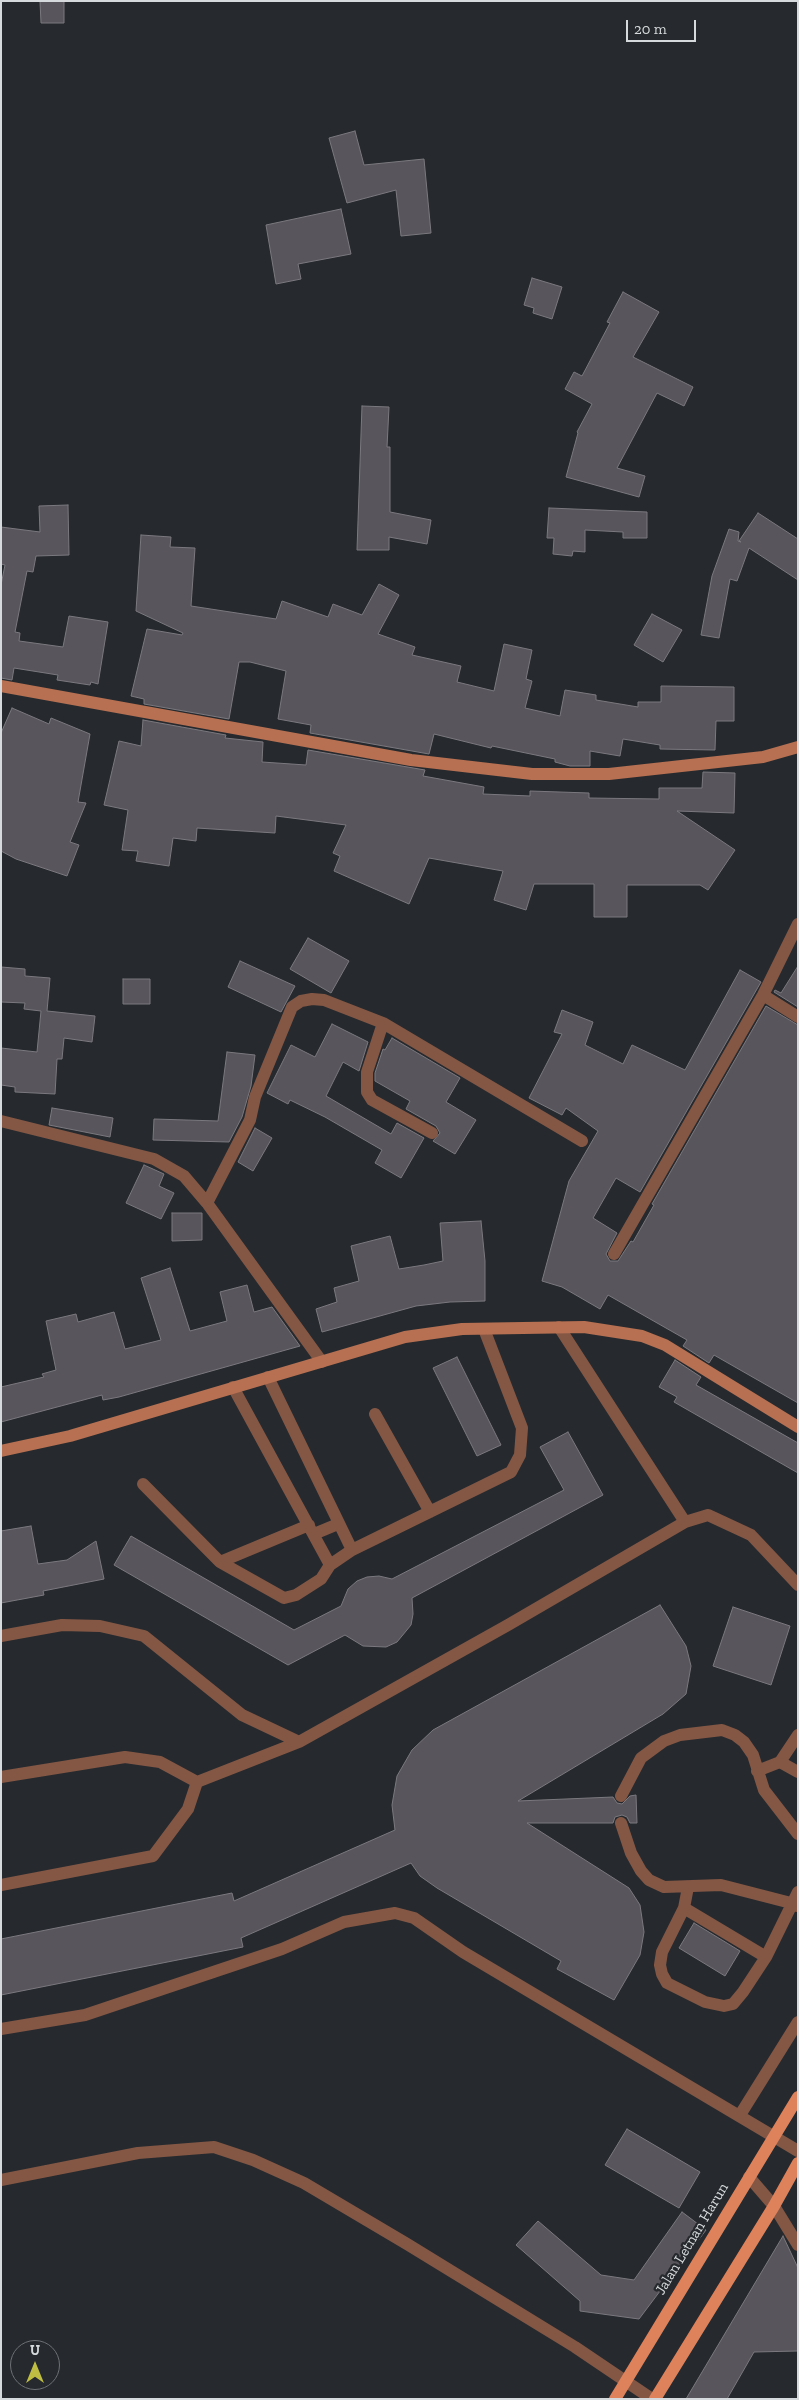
<!DOCTYPE html>
<style>
body{margin:0}
#map{position:relative;width:799px;height:2400px;overflow:hidden;background:#262a2e;font-family:"Zilla Slab",serif}
canvas{display:block}
.frame{position:absolute;inset:0;border:2px solid #d7dadc;pointer-events:none}
.north{position:absolute;left:10px;top:2340px;width:50px;height:50px;box-sizing:border-box;background:#262a2e;border:1px solid #6d7074;border-radius:50%;rotate:0deg;font-size:14px;font-weight:700;line-height:20px;text-align:center;color:#d7dadc}
.north::after{content:'';display:block;margin:auto;width:18px;height:22px;background:#bfbe42;clip-path:polygon(50% 0,100% 100%,50% 72%,0 100%)}
.scale{position:absolute;left:626px;top:20px;width:70px;height:22px;box-sizing:border-box;border:2px solid #d7dadc;border-top:0;padding-left:6px;font-size:15px;line-height:18px;white-space:nowrap;color:#d7dadc;-webkit-text-stroke:4px #262a2e;paint-order:stroke}
</style>
<div id="map">
<canvas width="799" height="2400"></canvas>
<div class="frame"></div>
<div class="north">U</div>
<div class="scale">20 m</div>
</div>
<script>
const g = document.querySelector('canvas').getContext('2d');
g.lineJoin = 'round';
function paint(path, color) {
  g.fillStyle = color;
  g.fill(path, 'evenodd');
}
function poly(rows) {
  const path = new Path2D();
  for (const r of rows) {
    path.moveTo(r[0], r[1]);
    for (let i = 2; i < r.length; i += 2) path.lineTo(r[i], r[i + 1]);
  }
  return path;
}
function trace(path, color, width, dash) {
  g.strokeStyle = color;
  g.lineWidth = width;
  g.lineCap = dash ? 'butt' : 'round';
  g.setLineDash(dash || []);
  g.stroke(path);
}
function label(font, color, halo, rows, align = 'center') {
  g.font = font + ' "Zilla Slab",serif';
  g.lineWidth = 4.5;
  g.setLineDash([]);
  g.textBaseline = 'middle';
  g.strokeStyle = halo;
  g.fillStyle = color;
  for (const [text, x, y, turn = 0] of rows) {
    g.save();
    g.translate(x, y);
    g.rotate((+turn || 0) * Math.PI / 180);
    g.textAlign = isNaN(turn) ? turn : align;
    if (halo) g.strokeText(text, 0, 0);
    g.fillText(text, 0, 0);
    g.restore();
  }
}
const building = poly([
 [40,1,64,1,64,23,41,23,40,1],
 [355,131,364,165,424,159,431,233,401,236,396,190,347,203,329,138,355,131],
 [341,209,351,254,298,264,301,279,276,284,266,225,341,209],
 [532,278,562,287,552,319,533,313,534,308,524,305,532,278],
 [623,292,659,312,633,357,693,387,684,406,657,393,617,468,645,476,639,497,566,477,578,433,577,432,592,404,565,389,574,372,582,376,610,323,607,322,623,292],
 [362,406,389,407,387,447,390,447,390,512,431,520,427,544,389,537,389,550,357,550,362,406],
 [68,505,69,555,36,556,33,572,27,571,15,632,20,633,19,641,63,647,69,616,108,622,98,684,91,682,90,685,57,680,58,675,14,668,12,680,1,678,1,585,5,565,1,564,1,527,40,532,39,506,68,505],
 [549,508,647,512,647,538,623,538,623,532,585,530,585,552,573,551,572,556,553,554,554,538,547,538,549,508],
 [758,513,798,539,798,580,749,548,737,581,730,579,719,638,701,635,712,576,729,529,739,532,738,541,741,542,739,541,758,513],
 [141,535,171,537,170,547,195,548,191,606,276,619,282,601,328,617,333,604,362,615,379,584,399,595,378,634,415,647,412,655,461,666,457,682,494,691,504,644,532,650,526,679,532,681,525,708,560,716,565,690,596,695,596,700,638,707,638,702,661,702,661,686,734,687,734,721,716,721,715,750,660,749,660,745,623,739,620,756,590,751,590,766,570,766,555,762,555,759,492,746,491,748,434,734,429,754,310,733,311,725,278,719,286,671,250,662,239,662,229,719,144,704,144,699,131,696,147,629,182,635,183,633,136,611,141,535],
 [652,614,682,630,663,662,634,645,652,614],
 [12,708,49,724,51,718,90,734,78,802,86,803,70,842,79,845,67,876,16,859,1,851,1,733,12,708],
 [143,720,226,735,225,738,263,742,262,762,306,765,308,750,425,770,423,776,484,787,483,794,530,796,530,791,589,793,589,798,659,799,659,788,702,788,703,772,735,773,734,813,677,811,735,850,708,890,700,885,627,885,627,917,594,917,594,884,534,884,526,910,494,900,503,871,429,858,409,904,334,871,340,856,333,853,346,825,276,816,275,833,197,828,196,841,173,838,169,866,136,861,138,851,122,850,128,810,104,805,119,741,141,746,143,720],
 [308,938,349,961,331,993,290,969,308,938],
 [240,961,295,986,281,1012,228,987,240,961],
 [798,966,798,1007,774,992,775,990,781,993,798,966],
 [1,967,25,969,25,976,50,978,47,1011,95,1016,92,1042,64,1038,62,1059,57,1059,55,1094,15,1092,15,1087,1,1085,1,1048,37,1052,41,1011,24,1009,25,1003,1,1002,1,967],
 [740,970,761,982,640,1192,616,1178,593,1218,617,1233,606,1254,610,1261,618,1261,631,1241,633,1242,654,1205,652,1204,766,1006,798,1025,798,1403,714,1355,709,1363,683,1346,687,1340,608,1295,600,1309,562,1287,542,1281,569,1181,598,1131,566,1108,562,1115,529,1098,562,1034,554,1032,562,1010,593,1022,585,1045,623,1064,632,1045,685,1070,740,970],
 [123,979,150,979,150,1004,123,1004,123,979],
 [332,1024,368,1042,359,1071,343,1062,326,1096,391,1134,397,1123,424,1138,401,1178,375,1163,382,1150,325,1117,290,1100,288,1104,267,1093,291,1045,315,1057,332,1024],
 [392,1038,460,1078,446,1102,476,1120,455,1154,433,1141,440,1133,436,1126,406,1109,410,1101,375,1081,375,1073,383,1049,385,1050,392,1038],
 [227,1052,255,1055,251,1086,242,1117,229,1142,153,1140,154,1119,218,1121,227,1052],
 [52,1108,113,1118,110,1137,49,1125,52,1108],
 [255,1128,272,1138,253,1171,238,1162,255,1128],
 [144,1165,164,1174,159,1186,174,1193,161,1219,126,1203,144,1165],
 [172,1213,202,1213,202,1240,172,1241,172,1213],
 [481,1221,485,1261,485,1301,450,1302,416,1306,322,1332,316,1309,337,1302,334,1288,359,1281,351,1246,390,1236,399,1269,424,1265,443,1261,440,1223,481,1221],
 [170,1268,190,1331,227,1321,220,1292,247,1285,254,1312,272,1307,300,1346,119,1397,103,1400,102,1395,1,1422,1,1387,44,1377,42,1374,56,1370,46,1321,76,1314,78,1322,114,1312,125,1349,161,1340,141,1278,170,1268],
 [457,1357,501,1445,477,1456,433,1368,457,1357],
 [675,1360,701,1377,696,1385,798,1443,798,1473,674,1402,677,1397,659,1387,675,1360],
 [568,1432,603,1495,412,1598,413,1614,411,1625,397,1642,386,1647,363,1646,345,1635,288,1665,114,1565,131,1536,294,1630,341,1606,348,1589,357,1581,367,1577,379,1576,392,1579,564,1490,540,1447,568,1432],
 [31,1526,38,1564,67,1560,96,1541,104,1579,43,1591,44,1595,1,1603,1,1531,31,1526],
 [660,1605,686,1646,691,1666,686,1694,663,1714,518,1801,613,1797,617,1803,622,1804,630,1796,636,1795,637,1823,630,1823,627,1817,622,1815,615,1817,613,1823,527,1823,629,1888,640,1905,644,1932,640,1955,614,2000,557,1969,561,1961,437,1888,420,1876,411,1863,241,1938,243,1947,1,1995,1,1939,232,1893,234,1901,395,1830,392,1805,397,1776,412,1750,433,1730,660,1605],
 [733,1607,790,1626,771,1685,713,1666,733,1607],
 [694,1923,740,1951,725,1976,679,1948,694,1923],
 [627,2129,700,2172,679,2208,605,2165,627,2129],
 [682,2212,706,2230,639,2319,580,2311,580,2301,516,2245,538,2221,601,2275,634,2280,682,2212],
 [783,2236,798,2268,798,2351,754,2352,727,2399,686,2399,783,2236]
]);
paint(building, '#58565c');
trace(building, '#7b797f', 1);
trace(poly([
 [763,995,798,1017],
 [614,1254,763,995,798,924],
 [559,1327,685,1522],
 [268,1377,352,1550],
 [233,1387,330,1565],
 [375,1414,430,1512],
 [143,1484,220,1562,284,1598,296,1595,321,1579,330,1565,352,1550,511,1472,520,1455,522,1428,484,1329],
 [314,1534,338,1524],
 [220,1562,309,1525],
 [1,1636,62,1625,100,1626,144,1636,242,1715,299,1742,508,1625,685,1522,708,1515,751,1535,798,1585],
 [780,1762,798,1735],
 [757,1771,780,1762,798,1772],
 [1,1777,125,1757,160,1762,197,1782,299,1742],
 [621,1796,641,1758,664,1741,680,1735,722,1730,735,1735,744,1742,753,1755,764,1790,798,1834],
 [621,1823,631,1853,641,1871,649,1880,664,1887,721,1885,791,1903,797,1906],
 [1,1885,153,1856,188,1809,197,1782],
 [688,1887,684,1908,662,1952,660,1965,662,1974,667,1983,705,2002,724,2006,733,2004,743,1992,766,1957,798,1892],
 [684,1908,766,1957],
 [1,2029,85,2015,282,1949,344,1922,395,1913,414,1918,463,1952,798,2151],
 [740,2115,798,2022]
]), '#845745', 12);
trace(poly([
 [383,1023,367,1072,367,1092,372,1100,432,1133],
 [1,1121,154,1159,184,1176,207,1203,322,1362],
 [207,1203,250,1120,255,1097,292,1007,301,1001,312,999,324,1000,383,1023,582,1141],
 [749,2177,774,2206,798,2245],
 [1,2180,138,2153,214,2147,253,2160,304,2183,407,2244,575,2347,652,2399]
]), '#845745', 12);
trace(poly([
 [1,686,411,760,532,774,609,774,763,757,798,747],
 [1,1451,70,1436,405,1337,462,1329,584,1327,642,1336,665,1345,798,1427]
]), '#b77052', 12);
trace(poly([
 [615,2399,798,2097],
 [655,2399,774,2206,798,2163]
]), '#de825b', 12);
label('15px', '#d7dadc', '#262a2e', [
 ["Jalan Letnan Harun",692,2239,-59]
]);
</script>
